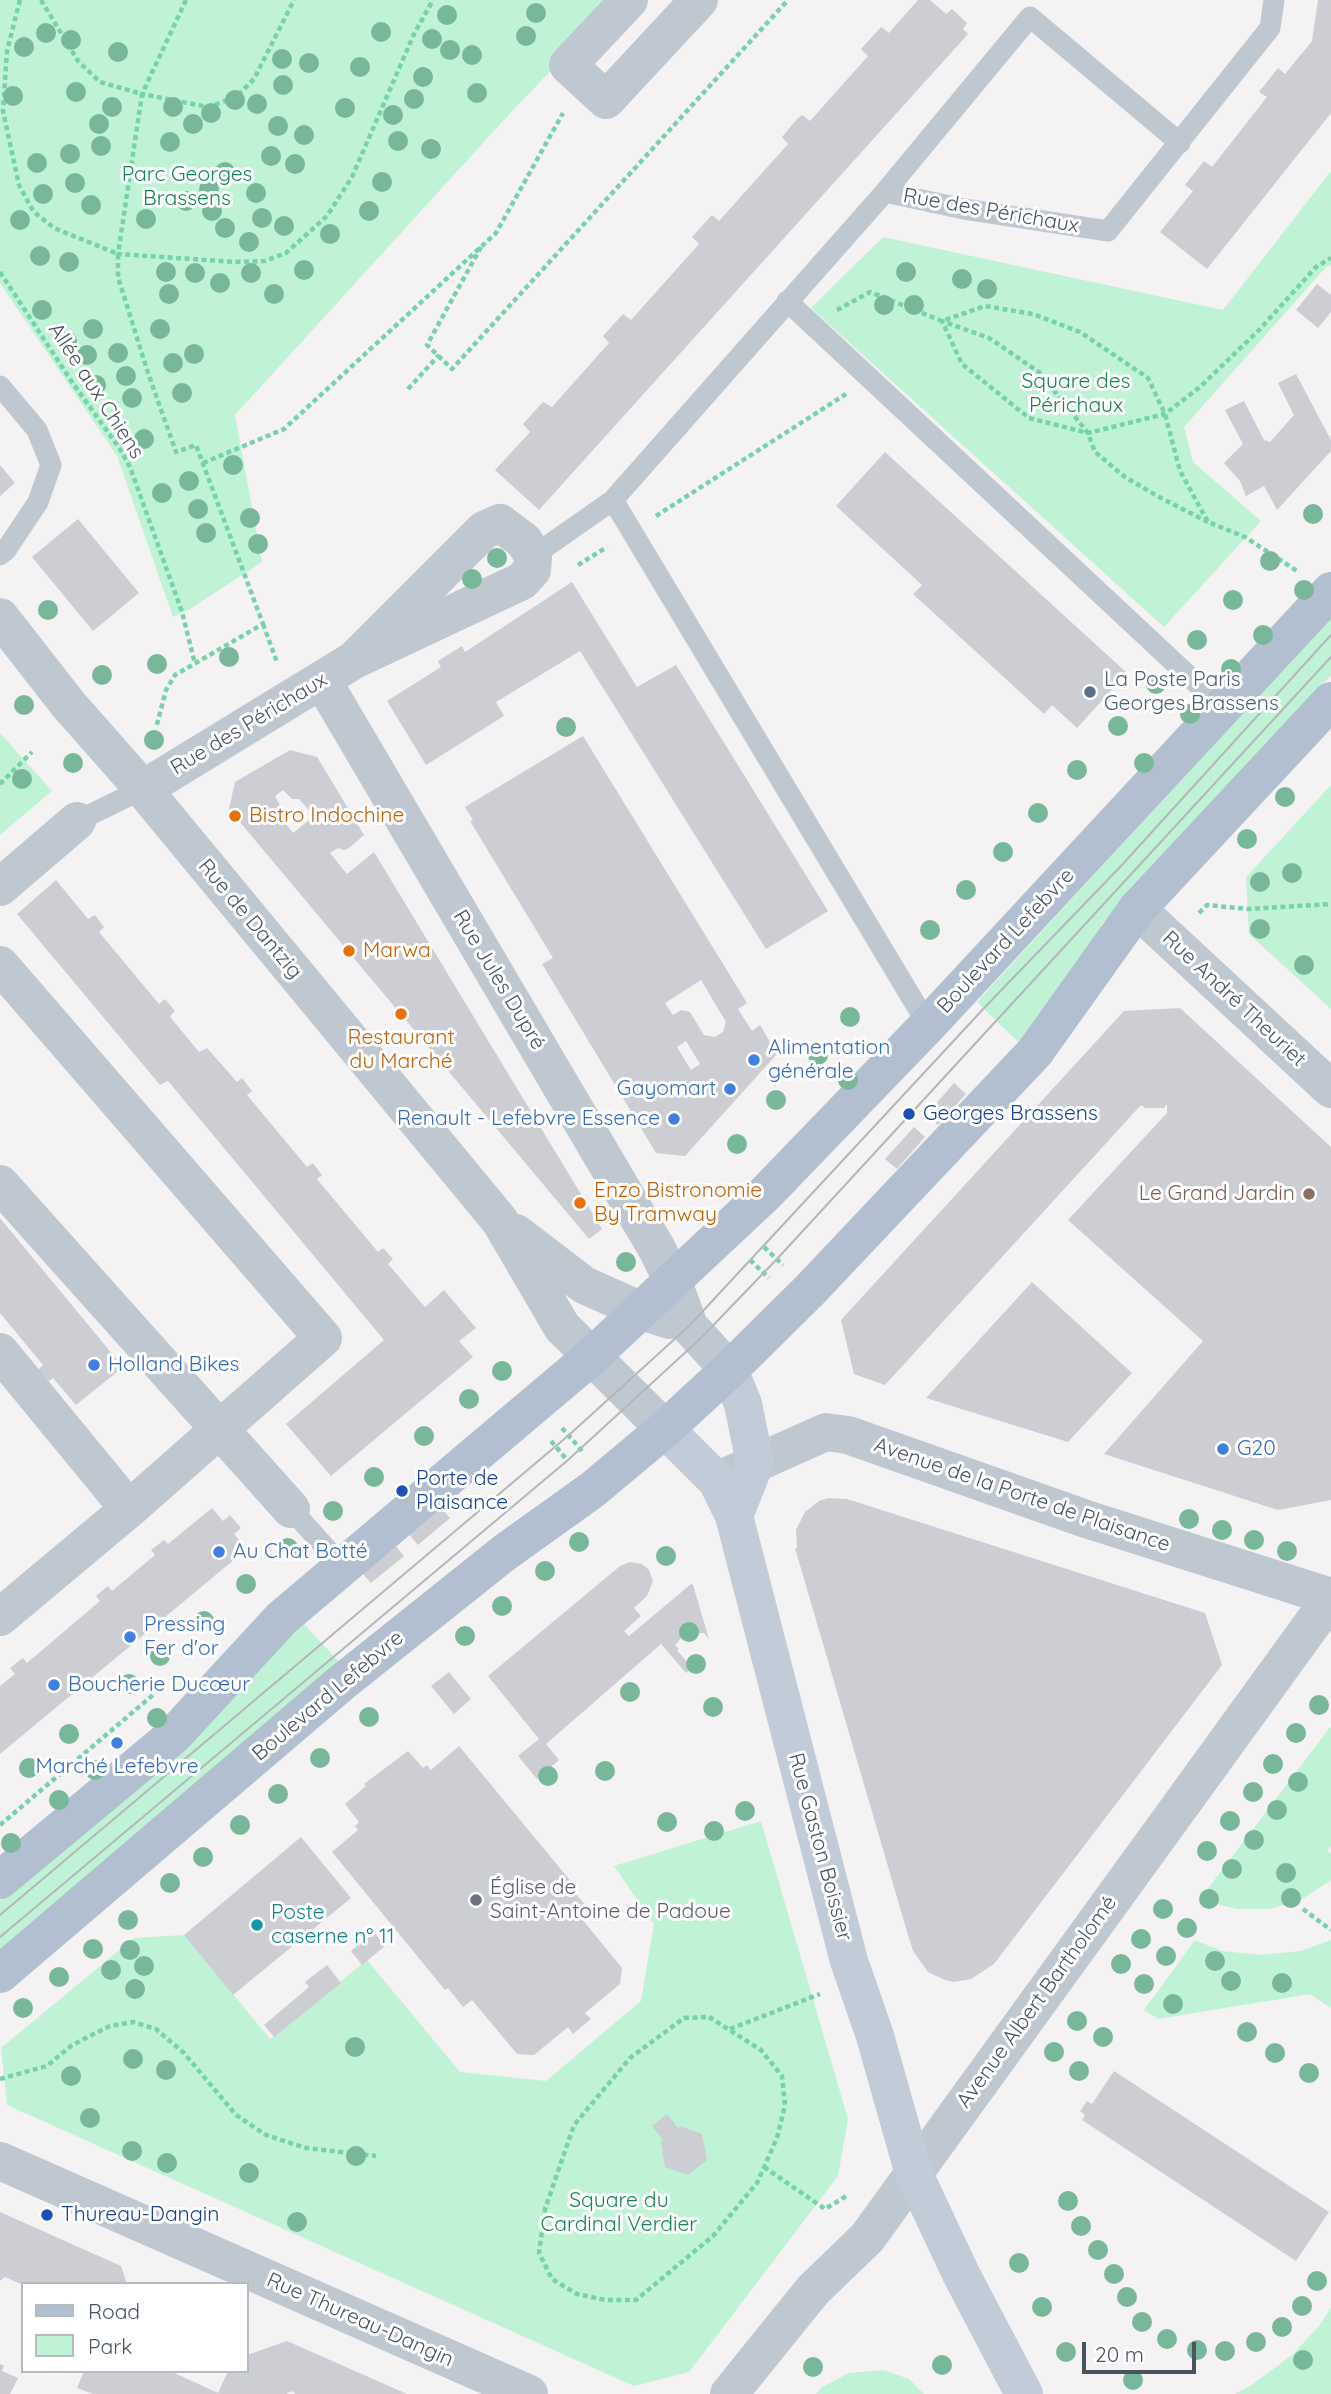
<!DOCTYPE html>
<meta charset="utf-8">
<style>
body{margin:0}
#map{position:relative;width:1331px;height:2394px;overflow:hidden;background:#f4f2f2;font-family:Quicksand,sans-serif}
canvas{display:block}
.legend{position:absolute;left:21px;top:2282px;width:228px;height:91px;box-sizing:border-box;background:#fff;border:2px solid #b6bbbf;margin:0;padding:9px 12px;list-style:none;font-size:21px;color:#495460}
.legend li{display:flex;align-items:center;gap:14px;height:35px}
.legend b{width:35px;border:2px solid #b6bbbf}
.scale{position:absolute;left:1082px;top:2342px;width:114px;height:32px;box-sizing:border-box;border:4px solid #495460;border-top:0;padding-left:9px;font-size:21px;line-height:24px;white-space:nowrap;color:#495460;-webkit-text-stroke:5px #fff;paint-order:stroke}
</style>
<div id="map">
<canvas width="1331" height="2394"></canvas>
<ul class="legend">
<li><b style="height:9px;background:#b1bfd1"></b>Road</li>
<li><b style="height:19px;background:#c0f2d6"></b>Park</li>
</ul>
<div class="scale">20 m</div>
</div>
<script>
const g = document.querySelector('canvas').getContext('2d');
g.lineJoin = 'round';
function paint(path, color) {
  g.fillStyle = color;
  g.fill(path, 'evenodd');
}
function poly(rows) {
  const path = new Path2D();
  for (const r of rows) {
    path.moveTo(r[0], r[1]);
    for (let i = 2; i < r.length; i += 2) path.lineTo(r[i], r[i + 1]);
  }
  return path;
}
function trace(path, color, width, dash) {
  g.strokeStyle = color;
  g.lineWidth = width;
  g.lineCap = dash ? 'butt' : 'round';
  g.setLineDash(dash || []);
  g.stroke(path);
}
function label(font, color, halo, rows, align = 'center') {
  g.font = font + ' Quicksand,sans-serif';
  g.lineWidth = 6;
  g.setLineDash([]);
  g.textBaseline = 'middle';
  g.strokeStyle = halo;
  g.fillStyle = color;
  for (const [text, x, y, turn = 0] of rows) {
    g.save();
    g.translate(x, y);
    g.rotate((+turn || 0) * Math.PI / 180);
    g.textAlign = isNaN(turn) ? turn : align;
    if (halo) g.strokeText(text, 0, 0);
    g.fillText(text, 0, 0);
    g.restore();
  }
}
paint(poly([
 [0,0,619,0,514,109,235,415,262,562,190,609,173,617,117,456,0,283],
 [1331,171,1331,266,1326,267,1184,427,1193,462,1261,521,1164,627,811,308,883,237,1223,310],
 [1331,617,1331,675,1101,925,1101,932,1019,1043,977,1002],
 [0,733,52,791,0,835],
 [1331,785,1331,1009,1249,934,1246,877],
 [302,1622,343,1666,0,1952,0,1901,205,1729],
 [1331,1726,1331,1845,1327,1851,1331,1854,1331,1880,1301,1900,1270,1909,1238,1909,1220,1905,1203,1895],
 [761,1821,848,2119,838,2176,689,2372,634,2386,7,2105,1,2048,134,1938,184,1935,270,2039,367,1960,460,2072,546,2081,641,2001,654,1924,614,1866],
 [1195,1940,1222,1951,1261,1955,1301,1951,1331,1940,1331,2008,1310,1994,1158,2019,1144,2010],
 [1331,2308,1331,2394,1235,2394,1253,2384,1292,2355,1319,2326],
 [884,2370,909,2379,924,2394,816,2394,822,2387,849,2373]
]), '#c0f2d6');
paint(poly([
 [918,0,930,0,946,14,952,9,967,23,963,29,968,34,539,510,495,470,530,432,523,424,543,402,552,407,609,343,603,336,623,314,631,320,699,244,692,237,712,215,719,221,788,144,782,137,797,119,802,115,810,121,868,56,861,49,881,27,889,33],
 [1318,0,1331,0,1331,113,1207,269,1160,232,1193,191,1185,185,1204,161,1212,167,1267,97,1259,92,1278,68,1285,74,1312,41],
 [1317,284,1331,295,1331,312,1318,328,1296,310],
 [1296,374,1331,440,1331,451,1277,510,1264,486,1246,496,1240,481,1224,463,1243,444,1225,410,1244,401,1264,440,1270,442,1294,415,1278,383],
 [885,452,1127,673,1077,728,1052,705,1044,714,913,594,922,585,836,506],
 [0,465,15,483,0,496],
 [78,519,139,593,93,631,32,557],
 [572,582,637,687,676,665,828,911,766,949,580,651,496,702,504,716,426,765,387,701,441,667,438,661,462,646,465,652],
 [583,736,747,1003,738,1009,752,1031,760,1025,777,1054,685,1156,656,1153,542,964,553,958,470,821,473,820,465,807],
 [701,980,726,1022,723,1032,715,1037,704,1035,690,1012,681,1010,673,1015,665,1003],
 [686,1041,700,1064,691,1070,677,1047],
 [290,750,317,757,328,775,364,835,349,848,344,850,338,848,330,853,347,874,374,852,602,1229,589,1239,229,809,235,782],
 [283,790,292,799,299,799,314,816,293,833,279,815,281,807,275,796],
 [56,880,88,919,95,915,104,927,99,932,159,1004,165,999,175,1011,170,1016,171,1018,199,1052,207,1048,237,1082,242,1078,252,1091,247,1095,307,1167,313,1163,318,1170,322,1175,317,1179,378,1252,383,1248,393,1259,388,1264,425,1307,444,1290,476,1328,459,1341,473,1357,331,1476,286,1424,384,1340,168,1081,160,1085,17,914],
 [1180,1008,1331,1147,1331,1500,1278,1510,1104,1454,1203,1341,1068,1220,1167,1113,1167,1104,1164,1108,1145,1108,1141,1105,885,1385,854,1374,841,1320,1124,1011],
 [954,1083,966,1094,938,1125,926,1115],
 [914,1127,925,1137,897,1169,885,1159],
 [0,1218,123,1367,76,1405,53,1378,47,1382,38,1370,43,1365,0,1313],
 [1032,1282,1132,1373,1068,1442,926,1398],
 [828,1498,847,1499,1205,1613,1222,1665,994,1964,971,1979,954,1982,945,1980,928,1972,913,1951,908,1935,795,1548,797,1548,796,1530,805,1512,819,1501],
 [440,1507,450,1518,418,1545,408,1533],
 [212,1508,223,1521,230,1515,241,1528,234,1534,247,1549,0,1754,0,1686,15,1674,10,1668,23,1658,27,1663,100,1601,96,1596,108,1586,112,1591,155,1555,151,1550,164,1540,168,1544],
 [394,1544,404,1556,371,1583,361,1572],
 [630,1562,642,1564,649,1570,653,1581,647,1596,634,1608,641,1616,624,1631,629,1636,691,1584,693,1585,709,1639,704,1633,685,1634,675,1645,679,1649,677,1650,692,1668,686,1673,661,1644,546,1744,559,1760,537,1779,518,1756,539,1739,488,1676,620,1566],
 [449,1672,471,1699,454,1714,431,1686],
 [459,1746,573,1884,570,1887,586,1906,577,1913,622,1968,620,1984,585,2013,591,2019,573,2034,568,2027,534,2055,517,2054,472,2000,463,2007,448,1988,445,1990,332,1852,358,1830,355,1826,359,1822,345,1804,366,1786,364,1784,408,1751,423,1768,427,1765,431,1770],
 [301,1837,351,1898,233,1995,184,1935],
 [374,1932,385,1946,362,1965,351,1951],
 [327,1965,341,1983,274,2037,264,2025,309,1987,305,1982],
 [1114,2071,1329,2212,1296,2261,1082,2120,1085,2115,1080,2111,1087,2101,1092,2104],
 [667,2114,678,2128,680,2126,702,2134,707,2160,688,2175,665,2167,661,2142,663,2140,652,2126],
 [0,2212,121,2266,127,2284,23,2285,5,2277,0,2281],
 [287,2341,407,2394,296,2394,291,2391,286,2394,93,2394,77,2388,84,2371,170,2371,218,2393,228,2371,247,2371,247,2355],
 [0,2364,4,2366,2,2371,18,2378,10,2394,0,2394]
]), '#ccced4');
trace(poly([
 [20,0,7,51,3,111,19,185,33,211,54,228,118,254,118,277,148,373,176,452,196,445,263,624,175,675,166,690,156,728],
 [41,0,78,61,100,82,142,94,118,254,236,262,265,261,286,253,327,216,352,177,414,34,433,0],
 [186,0,142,94,208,107,236,97,254,79,294,0],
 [481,247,427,345,452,369,788,0],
 [0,272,72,382,120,449,130,467,182,612,195,664],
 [837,310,870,292,942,321,985,306,1033,314,1080,332,1148,378,1165,414,1180,471,1208,522,1245,537,1297,571],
 [408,389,439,355],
 [203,463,284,429,496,233,563,113],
 [656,516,846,394],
 [1208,522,1161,498,1125,477,1095,452,1088,433,1039,372,989,338,942,321,962,364,1029,418,1088,433,1165,414,1200,387,1260,329,1316,267,1331,258],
 [578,565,607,547],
 [263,624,277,662],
 [0,784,32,752],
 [1199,913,1207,905,1247,909,1331,904],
 [764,1247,783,1265],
 [750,1260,769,1278],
 [562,1428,582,1451],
 [551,1441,568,1461],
 [0,1825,160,1689],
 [1303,1909,1331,1930],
 [709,2017,761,2050,782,2076,785,2105,777,2138,757,2183,713,2236,636,2300,605,2300,577,2294,552,2279,539,2253,545,2209,574,2125,630,2058,684,2018,709,2017],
 [730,2029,820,1994],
 [0,2079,47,2066,72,2045,110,2026,133,2022,156,2029,184,2053,236,2115,266,2135,306,2148,376,2156],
 [764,2167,825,2209,848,2195]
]), '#76d2a9', 4.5, [5, 3.5]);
trace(poly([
 [885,192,1030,17,1180,143],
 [787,301,1223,708],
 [0,386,37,430,51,465,38,502,6,550,0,555],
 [613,500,928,1025],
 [533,556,613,500,885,192,964,209,1108,231,1270,28,1274,0],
 [77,821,143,789],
 [291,1509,343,1567]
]), '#bfc8d1', 21);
trace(poly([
 [629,0,568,65,606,100,699,0],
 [0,617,68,704,143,789,500,1221,562,1327,665,1429],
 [322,680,657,1249,673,1282,689,1326,729,1370],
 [143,789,354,660,522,581,532,570,533,556,524,541,500,523,484,530,354,660],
 [0,887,77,821],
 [1137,909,1331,1089],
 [0,965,323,1338,129,1509,0,1352],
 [0,1184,291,1509],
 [516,1233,584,1285,642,1311,669,1320],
 [725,1477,826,1432,848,1435,1086,1519,1331,1597],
 [0,1617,129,1509],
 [0,2161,529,2394],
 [729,2394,813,2290,867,2238,1331,1598]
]), '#bfc8d1', 38);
trace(poly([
 [729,1370,743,1404,755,1463,734,1516],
 [665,1429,717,1481,734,1516,849,1961,875,2036,914,2174,961,2274,1024,2394]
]), '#c2ccd9', 38);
trace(poly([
 [0,1880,173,1736,282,1618,591,1357,764,1195,928,1025,1331,591],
 [0,1974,340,1684,504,1553,592,1490,665,1429,729,1370,810,1290,1035,1052,1137,909,1331,701]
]), '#b1bfd1', 38);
trace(poly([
 [0,1915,569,1435,689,1326,986,1006,1121,866,1331,635],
 [0,1937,568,1460,700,1339,777,1259,1331,657]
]), '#b4b6bc', 2);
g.fillStyle = '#79b79b';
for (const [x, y] of [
 [536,13],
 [447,15],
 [381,32],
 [46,33],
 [526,36],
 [432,39],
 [71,40],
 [24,47],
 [450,50],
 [118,52],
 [472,55],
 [282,59],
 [309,63],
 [360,67],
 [423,77],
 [283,85],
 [76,92],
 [477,93],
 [13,96],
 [414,99],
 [235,100],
 [257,104],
 [112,107],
 [173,107],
 [345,108],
 [211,113],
 [393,115],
 [99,124],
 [193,124],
 [278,126],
 [304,135],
 [398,141],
 [170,142],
 [101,146],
 [431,149],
 [70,154],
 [271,156],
 [37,163],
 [295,164],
 [225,172],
 [382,182],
 [75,183],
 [209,189],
 [256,193],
 [43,194],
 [186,201],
 [91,205],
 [212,211],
 [369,211],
 [262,218],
 [146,219],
 [20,220],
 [284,226],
 [225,228],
 [330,234],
 [249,242],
 [40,256],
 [69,262],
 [304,270],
 [166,272],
 [906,272],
 [195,273],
 [251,273],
 [962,279],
 [220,283],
 [987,289],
 [169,294],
 [274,294],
 [884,305],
 [914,305],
 [42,310],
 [93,329],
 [160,329],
 [67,341],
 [118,353],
 [194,354],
 [87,355],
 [173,363],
 [126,376],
 [96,385],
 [182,393],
 [132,398],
 [144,439],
 [233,465],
 [189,481],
 [162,493],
 [198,509],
 [1313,514],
 [250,518],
 [206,533],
 [258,544],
 [497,558],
 [1270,561],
 [472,579],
 [1304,590],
 [1233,600],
 [48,610],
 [1263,635],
 [1197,640],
 [229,657],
 [157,664],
 [1231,669],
 [102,675],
 [1156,684],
 [24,705],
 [1190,714],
 [1118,726],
 [566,727],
 [154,740],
 [73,763],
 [1144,763],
 [1077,770],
 [22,779],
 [1285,797],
 [1038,813],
 [1247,839],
 [1003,852],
 [1292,873],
 [1260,882],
 [966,890],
 [1260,929],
 [930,930],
 [1304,965],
 [850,1017],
 [818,1055],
 [848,1080],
 [776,1100],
 [737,1144],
 [626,1262],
 [502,1371],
 [469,1399],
 [424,1436],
 [374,1477],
 [333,1511],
 [1189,1519],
 [1222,1530],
 [1254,1540],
 [579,1542],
 [288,1548],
 [1287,1551],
 [666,1556],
 [545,1571],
 [246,1584],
 [502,1606],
 [204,1621],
 [689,1632],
 [465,1636],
 [160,1656],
 [696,1664],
 [129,1684],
 [630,1692],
 [1319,1705],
 [713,1707],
 [369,1717],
 [157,1718],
 [1296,1733],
 [69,1734],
 [320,1758],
 [1273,1764],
 [29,1768],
 [95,1770],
 [605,1771],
 [548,1776],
 [1298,1782],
 [1253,1792],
 [278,1794],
 [59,1800],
 [1277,1810],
 [745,1811],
 [1230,1821],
 [667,1822],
 [240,1825],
 [714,1831],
 [1254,1840],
 [11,1843],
 [1207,1851],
 [203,1857],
 [1232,1869],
 [1286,1873],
 [170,1883],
 [1291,1898],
 [1209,1899],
 [1163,1909],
 [128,1920],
 [1187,1928],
 [1141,1939],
 [93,1949],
 [130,1950],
 [1166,1956],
 [1215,1961],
 [1121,1964],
 [144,1966],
 [111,1970],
 [59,1977],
 [1231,1981],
 [1282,1983],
 [1144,1984],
 [135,1989],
 [1173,2004],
 [23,2008],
 [1077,2021],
 [1247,2032],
 [1103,2037],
 [355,2047],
 [1054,2052],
 [1275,2053],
 [133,2059],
 [166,2070],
 [1079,2071],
 [1309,2073],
 [71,2076],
 [90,2118],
 [132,2151],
 [356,2156],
 [167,2163],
 [249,2173],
 [1068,2201],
 [297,2222],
 [1081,2226],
 [1098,2250],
 [1019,2263],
 [1114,2274],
 [1317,2281],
 [1127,2297],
 [1302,2306],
 [1042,2307],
 [1142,2322],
 [1282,2327],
 [1167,2339],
 [1256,2342],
 [1197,2350],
 [1225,2351],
 [1066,2352],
 [1303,2360],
 [942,2365],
 [813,2367],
 [1133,2380]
]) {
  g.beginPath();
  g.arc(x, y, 10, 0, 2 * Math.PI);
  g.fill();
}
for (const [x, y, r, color] of [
 [1090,692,7,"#5c6f8a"],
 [235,816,7,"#e8710a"],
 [349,951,7,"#e8710a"],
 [401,1014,7,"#e8710a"],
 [754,1060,7,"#3f7fe0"],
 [730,1089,7,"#3f7fe0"],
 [909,1114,7,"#1a4fb4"],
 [674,1119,7,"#3f7fe0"],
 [1309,1194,7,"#8d6e63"],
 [580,1203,7,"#e8710a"],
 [94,1365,7,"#3f7fe0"],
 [1223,1449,7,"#3f7fe0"],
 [402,1491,7,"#1a4fb4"],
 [219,1552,7,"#3f7fe0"],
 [130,1637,7,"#3f7fe0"],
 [54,1685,7,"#3f7fe0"],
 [117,1743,7,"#3f7fe0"],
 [476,1900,7,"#6b7280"],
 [257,1925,7,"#0f9aa8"],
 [47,2215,7,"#1a4fb4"]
]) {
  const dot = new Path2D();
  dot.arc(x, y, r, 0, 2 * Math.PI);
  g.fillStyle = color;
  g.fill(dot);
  trace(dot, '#fff', 2.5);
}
label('21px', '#148753', '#fff', [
 ["Parc Georges",187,175],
 ["Brassens",187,199],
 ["Square des",1076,382],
 ["Périchaux",1076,406],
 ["Square du",619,2201],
 ["Cardinal Verdier",619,2225]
]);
label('21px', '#495460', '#fff', [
 ["Rue des Périchaux",991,211,10],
 ["Allée aux Chiens",96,391,57],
 ["Rue des Périchaux",249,724,-31],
 ["Rue de Dantzig",250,919,50],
 ["Boulevard Lefebvre",1006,941,-47],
 ["Rue Jules Dupré",499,980,59],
 ["Rue André Theuriet",1234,999,43],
 ["Avenue de la Porte de Plaisance",1022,1495,19],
 ["Boulevard Lefebvre",328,1696,-40],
 ["Rue Gaston Boissier",820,1847,75],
 ["Avenue Albert Bartholomé",1037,2002,-54],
 ["Rue Thureau-Dangin",360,2320,24]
]);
label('21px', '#4e5e75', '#fff', [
 ["La Poste Paris",1104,680],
 ["Georges Brassens",1104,704]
], 'left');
label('21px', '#c56008', '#fff', [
 ["Bistro Indochine",249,816],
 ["Marwa",363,951],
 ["Restaurant",401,1038,"center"],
 ["du Marché",401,1062,"center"],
 ["Enzo Bistronomie",594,1191],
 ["By Tramway",594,1215]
], 'left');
label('21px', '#366cbe', '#fff', [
 ["Alimentation",768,1048],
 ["générale",768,1072],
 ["Gayomart",716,1089,"right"],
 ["Renault - Lefebvre Essence",660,1119,"right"],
 ["Holland Bikes",108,1365],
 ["G20",1237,1449],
 ["Au Chat Botté",233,1552],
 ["Pressing",144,1625],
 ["Fer d'or",144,1649],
 ["Boucherie Ducœur",68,1685],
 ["Marché Lefebvre",117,1767,"center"]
], 'left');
label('21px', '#164399', '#fff', [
 ["Georges Brassens",923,1114],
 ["Porte de",416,1479],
 ["Plaisance",416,1503],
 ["Thureau-Dangin",61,2215]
], 'left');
label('21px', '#785e54', '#fff', [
 ["Le Grand Jardin",1295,1194]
], 'right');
label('21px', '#5b616d', '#fff', [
 ["Église de",490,1888],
 ["Saint-Antoine de Padoue",490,1912]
], 'left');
label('21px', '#0d838f', '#fff', [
 ["Poste",271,1913],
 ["caserne n° 11",271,1937]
], 'left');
</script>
